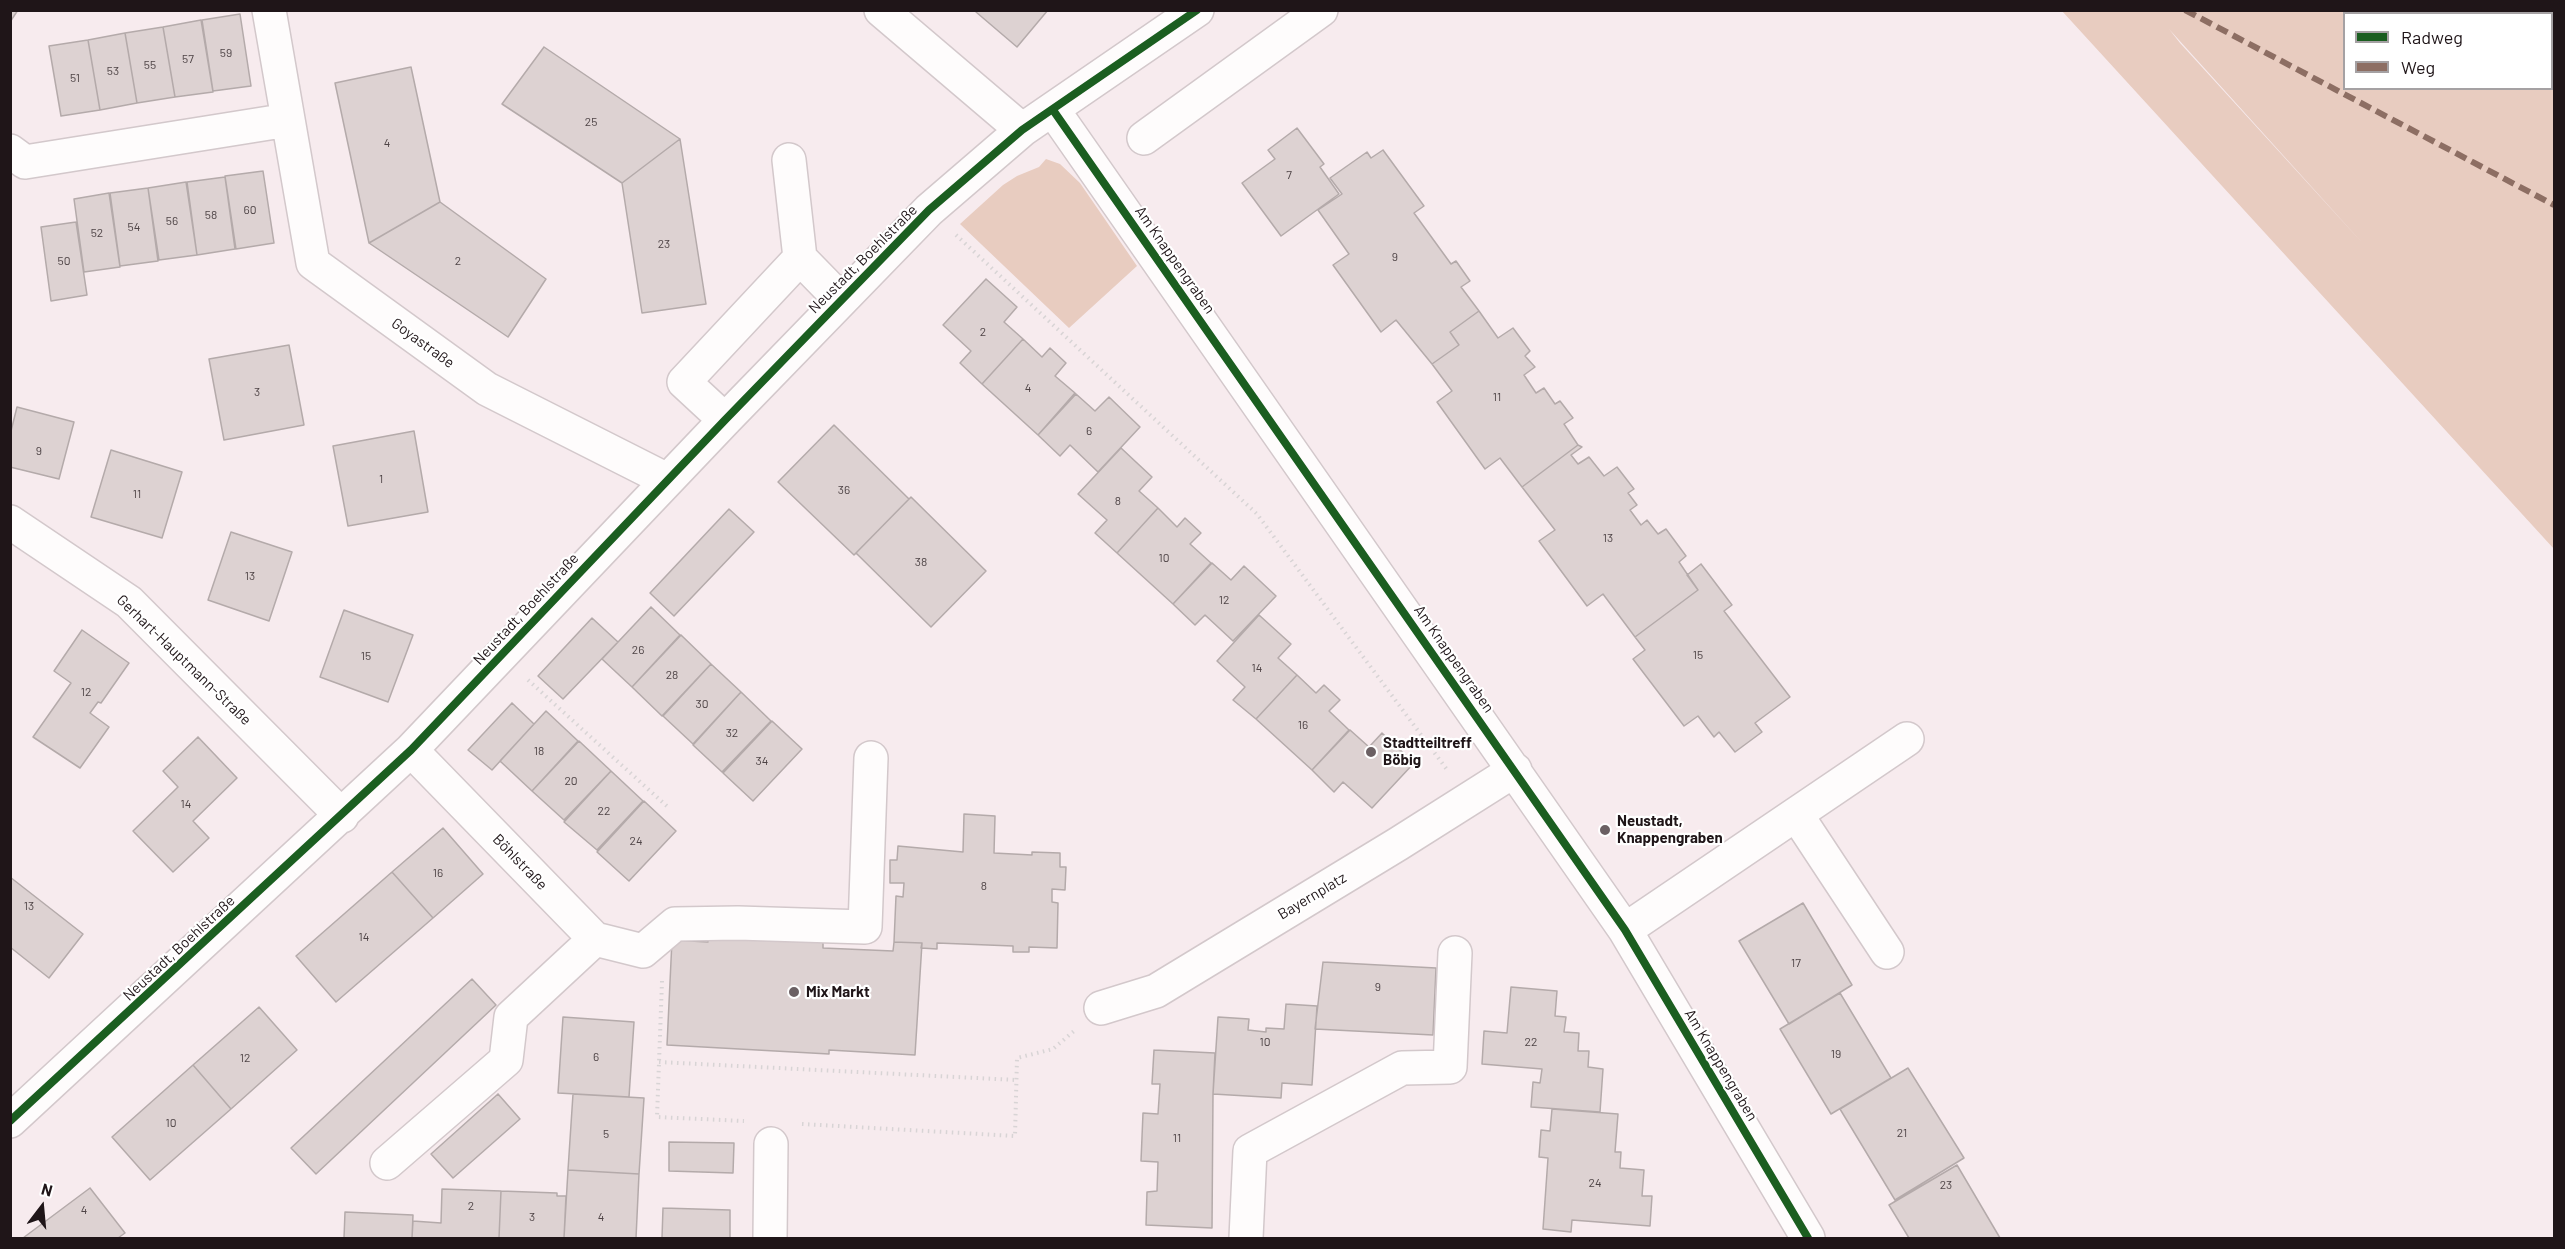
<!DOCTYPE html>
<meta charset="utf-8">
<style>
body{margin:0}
#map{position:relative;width:2565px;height:1249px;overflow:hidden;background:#f7ebee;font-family:Barlow,sans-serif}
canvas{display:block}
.frame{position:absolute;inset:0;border:12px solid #1f1518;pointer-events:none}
.legend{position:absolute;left:2343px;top:12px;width:210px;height:78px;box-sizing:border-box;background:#fff;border:2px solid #a5a1a3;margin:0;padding:8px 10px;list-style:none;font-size:18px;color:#1f1518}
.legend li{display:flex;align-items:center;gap:12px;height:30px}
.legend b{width:30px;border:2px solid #a5a1a3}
.north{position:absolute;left:12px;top:1177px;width:60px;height:60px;-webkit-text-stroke:4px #fff;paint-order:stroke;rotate:16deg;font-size:16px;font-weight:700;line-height:24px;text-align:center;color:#1f1518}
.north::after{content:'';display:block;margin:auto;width:21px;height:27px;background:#1f1518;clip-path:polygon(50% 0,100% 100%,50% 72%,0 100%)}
</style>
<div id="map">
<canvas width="2565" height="1249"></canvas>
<div class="frame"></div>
<ul class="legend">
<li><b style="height:8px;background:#1b5e20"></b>Radweg</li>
<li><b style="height:8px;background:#8d6e63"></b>Weg</li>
</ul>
<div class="north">N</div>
</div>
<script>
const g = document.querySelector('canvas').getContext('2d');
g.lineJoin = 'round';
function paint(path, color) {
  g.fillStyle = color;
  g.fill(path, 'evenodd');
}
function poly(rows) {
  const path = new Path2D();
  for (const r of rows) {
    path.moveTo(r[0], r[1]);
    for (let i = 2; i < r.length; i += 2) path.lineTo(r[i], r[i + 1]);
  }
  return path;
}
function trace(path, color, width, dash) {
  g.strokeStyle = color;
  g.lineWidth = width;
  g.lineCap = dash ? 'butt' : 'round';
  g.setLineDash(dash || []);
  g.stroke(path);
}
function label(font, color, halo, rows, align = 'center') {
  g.font = font + ' Barlow,sans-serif';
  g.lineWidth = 4.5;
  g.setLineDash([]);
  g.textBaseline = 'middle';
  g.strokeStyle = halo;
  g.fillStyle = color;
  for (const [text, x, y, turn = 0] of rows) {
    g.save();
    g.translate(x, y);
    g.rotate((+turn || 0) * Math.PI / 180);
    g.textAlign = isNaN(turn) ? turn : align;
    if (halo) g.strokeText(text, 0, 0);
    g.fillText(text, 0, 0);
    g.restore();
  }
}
paint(poly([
 [2062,11,2441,11,2447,13,2344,14,2344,88,2552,88,2552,67,2554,69,2554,549],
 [2169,29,2366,247,2180,43],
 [1046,159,1060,164,1080,183,1137,266,1069,328,960,224,1003,185,1017,176,1039,167]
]), '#e8ccc0');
const building = poly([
 [10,10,18,10,10,22,10,10],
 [978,10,1048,10,1017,47,976,12,978,10],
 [240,14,251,86,213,91,202,20,240,14],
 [201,20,213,92,175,97,163,27,201,20],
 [163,27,175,97,137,103,125,33,163,27],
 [125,33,137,103,100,110,88,40,125,33],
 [88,40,100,110,61,116,49,46,88,40],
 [544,47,680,139,622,183,502,104,544,47],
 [411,67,440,202,369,243,335,83,411,67],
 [1297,128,1324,164,1320,167,1339,194,1281,236,1242,183,1275,159,1268,150,1297,128],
 [680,139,706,304,642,313,622,183,680,139],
 [1383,150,1424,206,1414,213,1451,264,1456,261,1470,281,1461,287,1479,311,1450,332,1459,345,1432,364,1396,320,1381,332,1333,265,1349,254,1318,210,1342,194,1330,178,1367,152,1371,158,1383,150],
 [263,171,274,243,236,249,225,176,263,171],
 [225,177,235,249,197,255,187,182,225,177],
 [186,182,197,255,159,260,148,188,186,182],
 [148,188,158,261,120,266,110,193,148,188],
 [109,193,120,267,84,272,74,199,109,193],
 [440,202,546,279,508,337,369,243,440,202],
 [76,222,87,295,51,301,41,227,76,222],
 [986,279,1017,307,1004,322,1023,339,982,384,960,363,971,351,943,325,986,279],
 [1479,311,1498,338,1513,328,1530,351,1525,356,1535,367,1524,375,1536,393,1544,388,1555,404,1560,401,1573,418,1564,424,1578,445,1522,487,1500,458,1485,469,1437,402,1452,391,1432,364,1459,345,1450,332,1479,311],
 [1023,339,1042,357,1050,348,1066,363,1055,376,1075,393,1038,435,982,384,1023,339],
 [289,345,304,425,224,440,209,359,289,345],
 [1076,394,1095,411,1109,397,1140,427,1098,472,1070,445,1060,456,1038,435,1076,394],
 [17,407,74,422,59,479,10,467,10,435,17,407],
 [834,425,909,499,854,555,778,482,834,425],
 [414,431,428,512,348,526,333,446,414,431],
 [1578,445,1582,447,1571,455,1578,464,1589,457,1604,476,1617,467,1634,489,1628,493,1637,505,1630,510,1641,525,1647,520,1658,534,1666,529,1686,556,1679,562,1698,590,1635,637,1603,594,1587,606,1539,541,1555,530,1522,487,1578,445],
 [1121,448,1152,477,1139,491,1158,508,1117,553,1095,533,1107,520,1078,494,1121,448],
 [111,450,182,472,162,538,91,517,111,450],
 [911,497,986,571,931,627,856,553,911,497],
 [1158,508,1177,527,1185,518,1201,533,1190,544,1211,563,1173,604,1117,553,1158,508],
 [729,509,754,532,674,616,650,593,729,509],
 [231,532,292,552,269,621,208,600,231,532],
 [1212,563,1231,580,1244,566,1276,596,1233,641,1205,615,1195,625,1173,604,1212,563],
 [1701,564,1732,605,1724,611,1790,697,1755,723,1762,732,1735,752,1719,732,1714,737,1698,716,1684,726,1633,659,1645,650,1635,637,1698,590,1687,575,1701,564],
 [651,607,680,635,632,687,602,659,651,607],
 [344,610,413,635,388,702,320,677,344,610],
 [1259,615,1291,644,1278,658,1297,675,1256,719,1233,700,1245,687,1217,661,1259,615],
 [592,618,618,642,563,699,538,676,592,618],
 [82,630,129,663,101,703,98,702,90,713,109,727,80,768,33,737,71,683,54,671,82,630],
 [681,635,711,664,662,716,632,687,681,635],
 [711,664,741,692,693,744,663,716,711,664],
 [1297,675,1316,693,1324,685,1340,700,1329,711,1349,730,1312,770,1256,719,1297,675],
 [741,692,771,721,722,772,693,745,741,692],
 [512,703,534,724,492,770,468,750,512,703],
 [546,711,578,741,532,791,500,761,546,711],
 [772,721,802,749,753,801,723,773,772,721],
 [1350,730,1369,747,1382,733,1414,763,1372,808,1343,782,1334,792,1312,770,1350,730],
 [198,737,237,778,193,821,209,838,173,872,133,831,178,787,163,771,198,737],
 [579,741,611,771,564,820,532,791,579,741],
 [611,771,643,801,597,850,564,822,611,771],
 [644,801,676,831,629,881,597,852,644,801],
 [964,814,995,816,994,853,1032,855,1032,852,1060,853,1060,867,1066,867,1065,890,1052,889,1052,902,1058,903,1057,948,1029,947,1029,952,1013,952,1013,946,937,943,937,949,921,948,922,943,894,942,896,896,903,897,904,883,890,883,890,860,897,860,898,846,963,852,964,814],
 [443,828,483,874,433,918,392,872,443,828],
 [392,872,433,918,336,1002,296,956,392,872],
 [10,877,83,934,49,978,10,947,10,877],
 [1803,903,1852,985,1789,1024,1739,941,1803,903],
 [737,938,823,942,823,948,893,951,894,942,922,943,915,1055,829,1050,829,1054,667,1045,672,940,708,942,708,940,737,938],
 [1323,962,1436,968,1433,1035,1315,1029,1323,962],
 [472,979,496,1005,316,1174,291,1148,472,979],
 [1511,987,1557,991,1555,1016,1566,1017,1564,1032,1579,1033,1578,1051,1589,1051,1588,1067,1603,1069,1600,1112,1531,1107,1533,1082,1540,1083,1542,1069,1482,1064,1484,1031,1507,1033,1511,987],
 [1840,993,1891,1078,1831,1114,1780,1029,1840,993],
 [1286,1004,1317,1006,1312,1085,1282,1083,1281,1098,1213,1094,1218,1017,1249,1019,1248,1030,1266,1032,1266,1028,1284,1029,1286,1004],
 [259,1007,297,1050,231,1109,193,1065,259,1007],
 [563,1017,634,1022,629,1097,558,1093,563,1017],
 [1154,1050,1215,1053,1213,1094,1212,1228,1146,1225,1147,1192,1157,1191,1158,1162,1141,1161,1143,1113,1158,1114,1160,1084,1152,1084,1154,1050],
 [193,1065,231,1109,150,1180,112,1137,193,1065],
 [1908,1068,1964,1158,1895,1200,1840,1109,1908,1068],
 [498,1094,520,1119,453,1178,431,1154,498,1094],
 [573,1094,644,1098,639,1174,568,1170,573,1094],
 [1552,1109,1618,1114,1615,1152,1621,1152,1620,1168,1644,1170,1642,1196,1652,1196,1650,1226,1572,1220,1571,1232,1543,1229,1548,1158,1539,1157,1541,1130,1550,1131,1552,1109],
 [669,1142,734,1143,733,1173,669,1171,669,1142],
 [1957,1165,2000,1238,1909,1238,1889,1205,1957,1165],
 [568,1170,639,1174,636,1238,564,1238,568,1170],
 [90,1188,125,1233,118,1238,23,1238,90,1188],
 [442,1189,501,1191,499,1238,412,1238,413,1221,441,1223,442,1189],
 [501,1191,557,1193,557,1196,566,1196,564,1238,499,1238,501,1191],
 [663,1208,730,1210,730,1238,662,1238,663,1208],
 [345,1212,413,1215,412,1238,344,1238,345,1212]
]);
paint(building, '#ddd2d2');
trace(building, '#b4aaaa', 1.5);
const minor = poly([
 [269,10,313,263,487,389,667,480],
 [881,10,1022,130],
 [1053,110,1625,930,1808,1238],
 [1144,138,1321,10],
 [10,151,25,162,288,120],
 [800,258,841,300],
 [725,420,684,382,800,258,789,160],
 [10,522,129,602,342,816],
 [411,750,595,939,643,951,675,924,738,923,865,927,871,758],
 [1796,814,1887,952],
 [1625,930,1907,739],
 [1101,1008,1156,991,1398,844,1515,770],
 [10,1121,411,750,725,420,929,210,1022,130,1197,10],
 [387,1163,506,1060,511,1017,595,939],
 [770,1238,771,1144],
 [1246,1238,1250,1151,1402,1068,1450,1067,1455,953]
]);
const major = poly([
 [2485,10,2491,14],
 [2552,45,2554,47]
]);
trace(minor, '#d3c8cb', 36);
trace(major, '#c4b2bd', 36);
trace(poly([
 [956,235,1257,514,1448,771],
 [528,680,670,809],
 [662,981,657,1117,744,1121],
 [659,1062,1016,1080],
 [802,1124,1015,1136,1017,1058,1053,1049,1074,1031]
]), '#d8d4d5', 4, [1.5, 4.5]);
trace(minor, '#fefcfc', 33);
trace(major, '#f7eef5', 33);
trace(poly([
 [2185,10,2554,205]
]), '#8d6e63', 6, [12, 6]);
trace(poly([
 [1053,110,1625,930,1808,1238],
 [10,1121,411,750,725,420,929,210,1022,130,1197,10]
]), '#1b5e20', 8);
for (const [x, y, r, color] of [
 [1371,752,6,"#6b6063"],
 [1605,830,6,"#6b6063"],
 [794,992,6,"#6b6063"]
]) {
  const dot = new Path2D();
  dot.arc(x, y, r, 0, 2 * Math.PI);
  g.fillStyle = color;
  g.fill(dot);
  trace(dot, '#fff', 2);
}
label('12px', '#4e4446', null, [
 ["59",226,53],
 ["57",188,59],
 ["55",150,65],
 ["53",113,71],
 ["51",75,78],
 ["25",591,122],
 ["4",387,143],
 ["7",1289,175],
 ["60",250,210],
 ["58",211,215],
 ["56",172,221],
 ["54",134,227],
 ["52",97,233],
 ["23",664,244],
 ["9",1395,257],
 ["50",64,261],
 ["2",458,261],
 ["2",983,332],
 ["4",1028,388],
 ["3",257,392],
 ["11",1497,397],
 ["6",1089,431],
 ["9",39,451],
 ["1",381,479],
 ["36",844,490],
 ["11",137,494],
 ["8",1118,501],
 ["13",1608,538],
 ["10",1164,558],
 ["38",921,562],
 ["13",250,576],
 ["12",1224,600],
 ["26",638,650],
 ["15",1698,655],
 ["15",366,656],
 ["14",1257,668],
 ["28",672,675],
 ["12",86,692],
 ["30",702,704],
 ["16",1303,725],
 ["32",732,733],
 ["18",539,751],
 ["34",762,761],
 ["20",571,781],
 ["14",186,804],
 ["22",604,811],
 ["24",636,841],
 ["16",438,873],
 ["8",984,886],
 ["13",29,906],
 ["14",364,937],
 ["17",1796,963],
 ["9",1378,987],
 ["10",1265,1042],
 ["22",1531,1042],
 ["19",1836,1054],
 ["6",596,1057],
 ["12",245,1058],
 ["10",171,1123],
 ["21",1902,1133],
 ["5",606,1134],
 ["11",1177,1138],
 ["24",1595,1183],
 ["23",1946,1185],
 ["2",471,1206],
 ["4",84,1210],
 ["3",532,1217],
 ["4",601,1217]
]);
label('15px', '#1f1518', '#fff', [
 ["Neustadt, Boehlstraße",863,259,-45],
 ["Am Knappengraben",1175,260,55],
 ["Goyastraße",423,343,36],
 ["Neustadt, Boehlstraße",526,609,-47],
 ["Am Knappengraben",1454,659,55],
 ["Gerhart-Hauptmann-Straße",184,660,44],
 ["Böhlstraße",520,862,46],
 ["Bayernplatz",1312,896,-31],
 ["Neustadt, Boehlstraße",179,948,-43],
 ["Am Knappengraben",1721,1065,59]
]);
label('bold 15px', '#1f1518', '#fff', [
 ["Stadtteiltreff",1383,743],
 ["Böbig",1383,760],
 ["Neustadt,",1617,821],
 ["Knappengraben",1617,838],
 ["Mix Markt",806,992]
], 'left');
</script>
